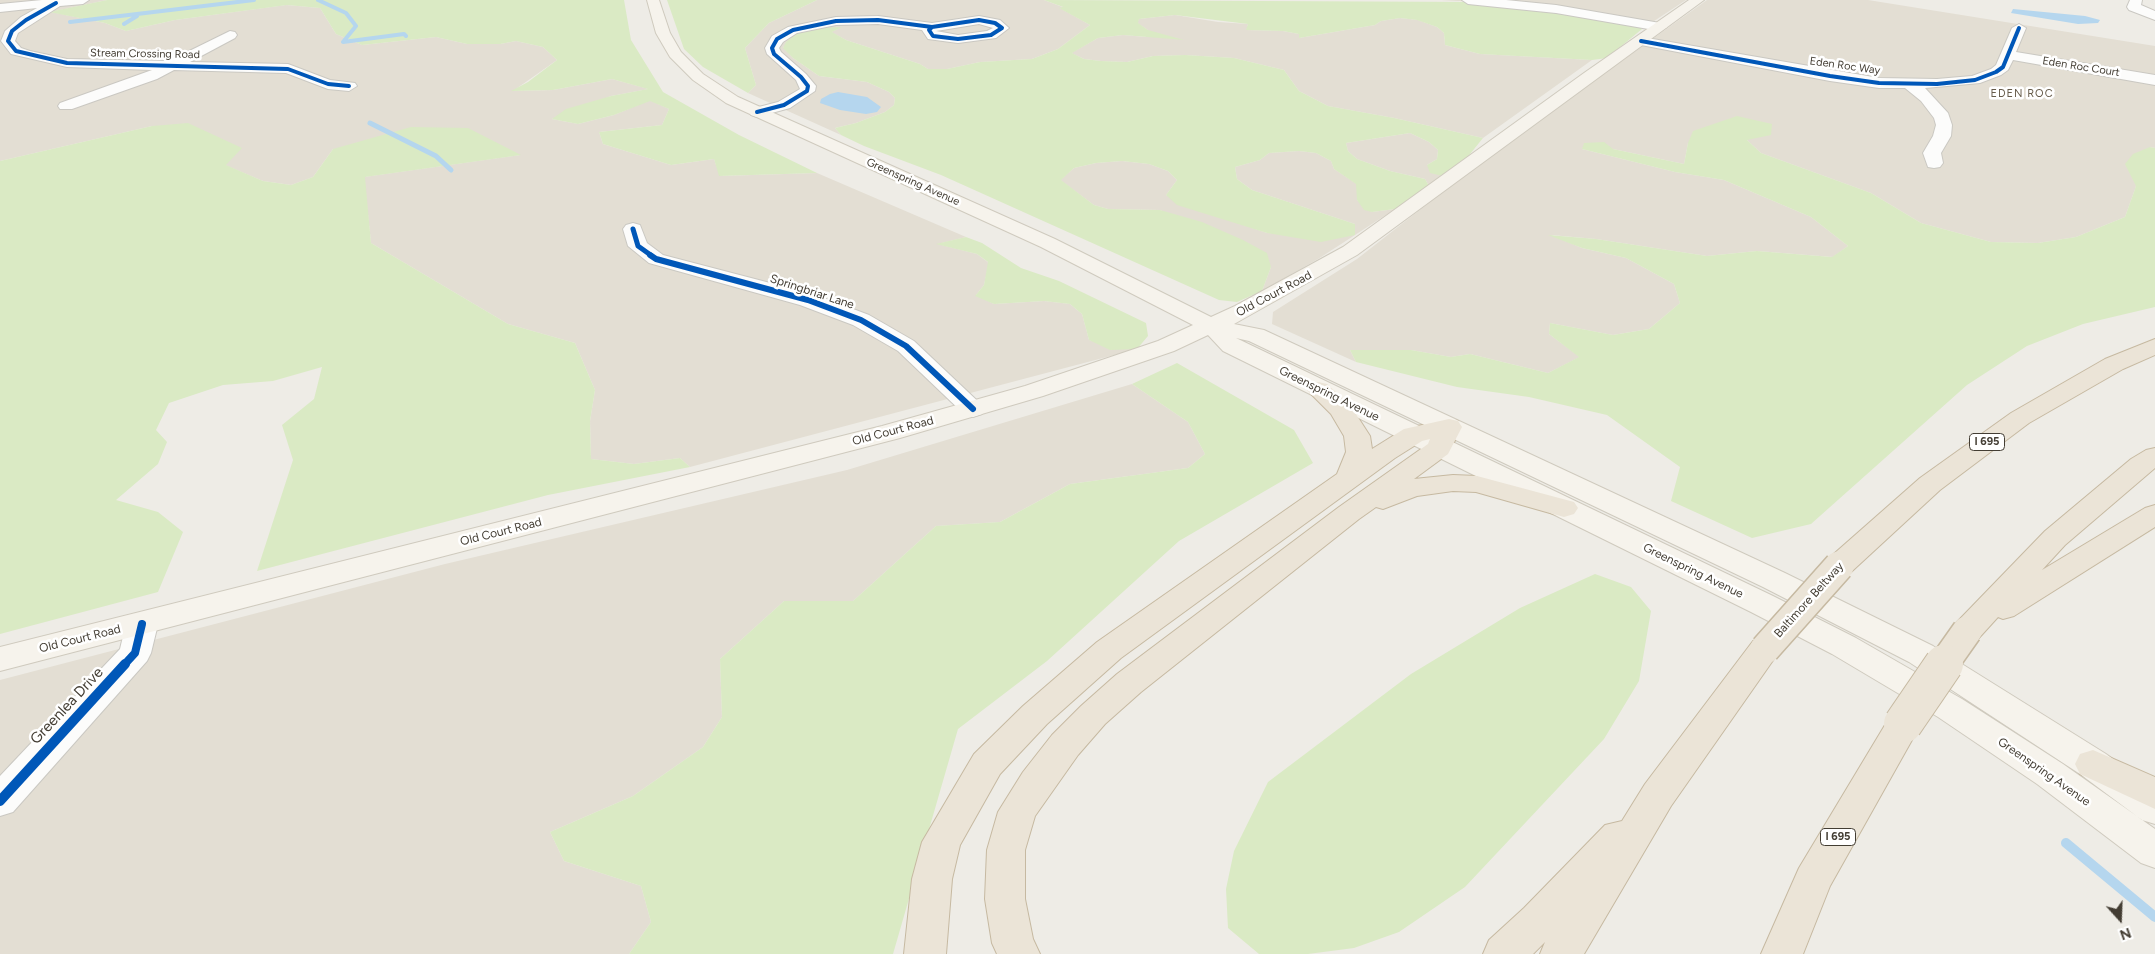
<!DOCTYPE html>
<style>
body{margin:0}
#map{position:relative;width:2155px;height:954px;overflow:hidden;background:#eeece6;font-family:Figtree,sans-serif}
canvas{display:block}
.north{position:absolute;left:2095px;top:894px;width:50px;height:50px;-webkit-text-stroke:4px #fff;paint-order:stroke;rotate:160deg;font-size:14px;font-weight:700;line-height:20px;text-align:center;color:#433d33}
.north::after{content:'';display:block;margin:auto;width:18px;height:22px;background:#433d33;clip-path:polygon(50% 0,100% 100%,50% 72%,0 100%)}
</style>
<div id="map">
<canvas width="2155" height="954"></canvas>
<div class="north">N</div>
</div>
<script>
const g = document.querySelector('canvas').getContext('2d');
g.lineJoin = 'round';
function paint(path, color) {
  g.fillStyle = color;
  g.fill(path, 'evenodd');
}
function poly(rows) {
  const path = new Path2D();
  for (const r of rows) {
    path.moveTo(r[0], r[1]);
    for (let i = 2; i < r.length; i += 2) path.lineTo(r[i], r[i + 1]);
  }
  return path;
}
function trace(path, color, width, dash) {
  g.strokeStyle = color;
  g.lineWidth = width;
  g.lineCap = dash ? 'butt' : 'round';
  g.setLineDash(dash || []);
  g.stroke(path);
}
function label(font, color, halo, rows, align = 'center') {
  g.font = font + ' Figtree,sans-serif';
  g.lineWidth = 5;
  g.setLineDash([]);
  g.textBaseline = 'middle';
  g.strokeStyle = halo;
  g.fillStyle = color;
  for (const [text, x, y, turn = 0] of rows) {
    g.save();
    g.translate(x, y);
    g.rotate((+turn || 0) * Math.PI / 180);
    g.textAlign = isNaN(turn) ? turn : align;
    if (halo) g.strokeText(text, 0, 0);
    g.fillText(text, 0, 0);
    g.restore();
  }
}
paint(poly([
 [0,0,107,0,51,12,105,23,126,31,175,20,286,5,320,8,336,34,362,45,436,37,467,44,500,44,516,41,543,47,557,60,513,91,553,90,612,79,649,89,611,96,552,119,578,124,614,115,650,100,669,109,662,125,599,132,603,144,671,165,714,159,720,176,817,173,966,237,938,244,977,254,989,263,984,285,976,295,994,304,1044,301,1070,304,1082,314,1089,340,1137,349,690,467,680,458,634,464,591,459,590,421,595,390,575,343,508,324,371,243,364,177,520,155,333,149,313,177,291,185,263,181,225,165,241,148,152,126,0,161],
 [817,0,1044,0,1065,8,1060,8,1090,25,1058,49,1032,59,980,62,947,69,928,69,920,64,846,40,831,32,840,28,783,47,793,58,819,76,867,82,889,92,895,98,894,105,885,112,856,123,835,128,841,135,748,93,756,85,745,48,769,23],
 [1441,0,1686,0,1642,29,1636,24,1476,2],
 [1707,0,1868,0,2155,46,2155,148,2150,147,2125,217,2076,237,2038,243,1991,242,1921,223,1871,193,1761,153,1747,140,1688,143,1684,164,1613,149,1582,149,1675,172,1724,180,1811,217,1848,246,1833,257,1757,251,1707,256,1596,239,1551,235,1582,248,1626,258,1674,284,1680,303,1649,329,1613,335,1550,323,1549,334,1580,357,1548,373,1470,354,1451,357,1411,350,1350,350,1356,362,1272,324,1273,312,1357,259,1486,158],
 [1175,15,1218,22,1248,24,1247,30,1283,31,1299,34,1299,38,1375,25,1381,21,1400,18,1418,20,1437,27,1444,33,1445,45,1480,54,1592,60,1483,138,1394,118,1328,106,1299,91,1284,70,1234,58,1185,55,1153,56,1127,62,1101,61,1084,59,1071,53,1098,38,1123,35,1146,37,1148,30,1137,23,1139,19],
 [1410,133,1429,142,1438,150,1437,159,1427,165,1443,176,1429,186,1425,179,1390,171,1357,159,1348,151,1346,143],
 [1299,151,1316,153,1331,161,1334,169,1357,184,1357,200,1372,212,1395,209,1318,259,1262,291,1271,267,1160,210,1108,209,1094,205,1060,180,1074,168,1096,163,1122,161,1149,164,1168,171,1177,180,1166,195,1229,220,1267,233,1354,235,1355,224,1252,190,1237,179,1235,167,1260,160,1269,153],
 [1132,384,1188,422,1205,454,1188,468,1070,484,1000,522,936,526,853,601,784,601,720,659,722,717,703,747,633,796,550,832,564,861,641,886,651,922,629,954,0,954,0,680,445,564,847,470]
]), '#e3ded3');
paint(poly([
 [107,0,624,0,631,40,663,92,739,135,817,173,719,176,714,159,671,165,603,144,599,132,662,125,669,109,650,101,614,115,578,124,552,119,566,109,611,96,648,89,612,79,553,90,511,91,528,82,557,60,543,47,516,41,500,44,467,44,436,37,362,45,336,34,320,8,287,5,175,20,126,31,105,23,49,12],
 [667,0,817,0,769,23,745,48,756,85,748,93,703,67,684,49],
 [1044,0,1476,2,1636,24,1642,29,1607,58,1592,60,1480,54,1445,45,1444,33,1437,27,1417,20,1400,18,1381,21,1375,25,1299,38,1299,34,1283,31,1246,30,1248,24,1175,15,1139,19,1138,23,1148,30,1184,40,1123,35,1098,38,1072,53,1084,59,1101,61,1127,62,1153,56,1185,55,1234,58,1284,70,1299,91,1328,106,1394,118,1483,138,1458,169,1443,176,1430,173,1427,165,1437,159,1438,150,1429,142,1410,133,1346,143,1348,151,1357,159,1390,171,1425,179,1429,186,1395,209,1372,212,1364,210,1357,200,1356,184,1334,169,1331,161,1316,153,1299,151,1269,153,1260,160,1235,167,1237,179,1252,190,1355,224,1355,235,1321,242,1267,233,1177,205,1166,195,1177,180,1168,171,1149,164,1122,161,1096,163,1074,168,1061,180,1094,205,1108,209,1160,210,1202,222,1243,240,1267,253,1271,267,1262,291,1237,302,1219,300,941,175,864,146,841,135,835,128,856,123,885,112,894,105,895,98,889,92,867,82,819,76,793,58,783,48,786,42,799,32,813,28,842,27,832,32,846,40,920,64,928,69,947,69,980,62,1032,59,1058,49,1090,25,1059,8,1063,7],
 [1737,116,1772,124,1771,135,1747,140,1761,153,1871,193,1921,223,1991,242,2038,243,2076,237,2125,217,2136,186,2125,164,2133,154,2150,147,2155,148,2155,307,2083,324,2027,346,1967,385,1811,524,1752,538,1671,501,1680,467,1607,415,1529,397,1457,387,1356,362,1350,350,1411,350,1451,357,1470,354,1548,373,1579,357,1549,334,1550,323,1613,335,1649,329,1680,303,1674,284,1626,258,1582,248,1548,235,1596,239,1707,256,1757,251,1832,257,1848,246,1811,217,1724,180,1675,172,1582,149,1584,143,1604,142,1613,149,1684,164,1688,143,1693,131],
 [188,123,242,148,226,165,263,181,291,185,313,177,333,149,411,127,468,128,521,155,365,177,371,243,508,324,575,343,595,390,590,421,591,459,634,464,680,458,690,467,548,495,257,571,293,460,282,425,314,399,322,367,273,381,223,385,169,403,156,430,167,442,158,464,116,500,158,512,183,532,158,592,0,634,0,161,152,126],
 [966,237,982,243,1021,268,1059,281,1146,323,1148,336,1137,349,1110,350,1089,340,1082,314,1070,304,1044,301,994,304,975,296,984,285,988,262,977,254,936,244],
 [1177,363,1294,430,1313,463,1179,541,1047,661,958,729,893,954,629,954,651,922,641,886,564,861,550,832,633,796,703,747,722,717,720,659,784,601,853,601,936,526,1000,522,1070,484,1188,468,1205,454,1188,422,1132,384],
 [1595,574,1631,587,1651,611,1639,681,1604,739,1465,887,1399,932,1354,948,1308,954,1259,954,1228,928,1226,889,1234,851,1268,782,1411,674,1520,608]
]), '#daeac4');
paint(poly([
 [2013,9,2085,16,2100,20,2098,23,2078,24,2011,13],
 [838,92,867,97,881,107,877,112,866,114,840,110,820,103,821,99,830,94]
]), '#b5d6ee');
trace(poly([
 [318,0,346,13,356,26,343,42,404,34,406,36],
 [70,22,254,0],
 [124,24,137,16]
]), '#b5d6ee', 4);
trace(poly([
 [370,123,436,156,451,170]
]), '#b5d6ee', 5);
trace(poly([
 [2066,843,2155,917]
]), '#b5d6ee', 10);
const minor = poly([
 [42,0,89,0,83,4,60,6,18,33,15,41,21,48,30,51,67,59,169,61,230,31,235,32,237,35,235,38,190,62,288,64,330,80,355,83,357,86,349,91,328,89,286,73,174,70,157,79,72,109,60,109,58,106,60,103,152,70,67,67,11,54,1,41,5,31,21,17,37,8,0,12,0,4,42,0],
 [1462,0,1506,0,1556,5,1660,23,1667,27,1660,31,1556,13,1468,4,1462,0],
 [2130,0,2142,0,2141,5,2155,11,2155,20,2129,10,2127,7,2130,0],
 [878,16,932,23,979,16,1000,20,1009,28,996,38,958,43,928,39,922,30,878,24,836,25,797,33,783,42,779,48,781,52,806,74,816,86,815,91,790,108,757,117,751,115,749,112,751,109,778,102,800,89,796,80,767,54,765,48,772,36,788,27,836,17,878,16],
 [979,24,993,28,987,31,958,35,936,31,979,24],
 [2019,24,2026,28,2016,52,2155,75,2155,85,2013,60,2008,70,2001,75,1980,83,1925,88,1948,113,1952,125,1951,136,1941,153,1943,163,1940,167,1934,168,1928,167,1923,153,1933,136,1936,125,1934,118,1921,101,1905,88,1879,88,1830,81,1641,45,1634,41,1641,37,1879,78,1937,79,1972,76,1991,69,1996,65,2012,28,2019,24],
 [633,223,640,225,647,243,663,255,816,295,869,315,914,341,986,409,982,414,973,417,964,414,898,351,853,325,800,305,649,263,628,246,623,229,626,225,633,223],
 [142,613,153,616,158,624,151,653,147,661,13,812,0,816,0,776,120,649,126,624,131,616,142,613]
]);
const secondary = poly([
 [647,0,659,0,670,33,681,52,703,74,738,97,1055,239,1211,317,1235,306,1343,247,1584,73,1689,0,1704,0,1357,255,1234,324,1264,330,1785,573,1933,646,2106,754,2155,789,2155,824,2142,820,2080,774,1909,662,1763,587,1249,341,1236,338,1773,596,1856,638,1962,699,2063,764,2155,829,2155,868,2141,863,2037,784,1938,717,1832,654,1751,612,1223,351,1208,335,1174,351,1043,396,900,438,0,671,0,647,882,426,1025,386,1158,341,1193,325,1041,247,726,103,693,80,670,57,656,33,647,0]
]);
const motorway = poly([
 [2155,339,2155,355,2123,369,2029,423,1940,490,1850,573,1839,576,1828,573,1824,566,1828,559,1920,478,2011,413,2105,359,2155,339],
 [1318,382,1327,384,1350,405,1370,436,1372,449,1404,429,1449,419,1458,421,1462,427,1448,454,1414,479,1453,475,1477,476,1574,502,1578,508,1574,514,1564,517,1476,492,1453,491,1417,496,1383,509,1376,507,1359,519,1141,692,1105,724,1078,755,1035,816,1025,850,1025,899,1033,939,1040,954,997,954,992,943,985,899,987,850,998,812,1023,772,1052,735,1081,706,1117,674,1339,507,1428,444,1430,439,1422,441,1395,458,1121,658,1047,724,1000,774,960,845,952,879,946,954,904,954,912,879,922,842,974,754,1023,706,1097,642,1337,474,1346,452,1344,436,1331,414,1306,389,1309,384,1318,382],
 [2155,448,2155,468,2065,545,2042,570,2145,508,2155,505,2155,527,2014,616,2003,619,1998,617,1978,639,1967,642,1956,639,1951,631,1956,623,2045,531,2131,459,2146,450,2155,448],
 [1765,637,1777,641,1781,649,1671,806,1584,954,1540,954,1545,942,1533,954,1483,954,1489,940,1524,908,1605,825,1622,821,1645,784,1753,641,1765,637],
 [1903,711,1915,715,1921,724,1830,886,1803,954,1761,954,1799,868,1891,715,1903,711],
 [2093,750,2155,777,2155,809,2080,774,2075,764,2080,754,2093,750]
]);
trace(minor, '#cac8c2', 2);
trace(secondary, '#cfcabe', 2);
trace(motorway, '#c6b9a1', 2);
paint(minor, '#fcfcfb');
paint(secondary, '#f6f3ec');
paint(motorway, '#ebe4d7');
const motorwayBridgeFar1 = poly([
 [1765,649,1839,566],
 [1943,665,1967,631]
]);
const motorwayBridge = poly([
 [1903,724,1944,664]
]);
trace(motorwayBridgeFar1, '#c6b9a1', 32, []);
trace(motorwayBridge, '#c6b9a1', 40, []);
trace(motorwayBridgeFar1, '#ebe4d7', 29);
trace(motorwayBridge, '#ebe4d7', 38);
trace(poly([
 [56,3,26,20,12,31,8,41,16,51,67,63,288,69,328,84,349,86],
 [979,20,995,23,1002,28,991,35,958,39,933,36,929,30,932,27,979,20],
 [1641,41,1830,76,1879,83,1937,84,1975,80,1996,72,2003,67,2019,28],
 [757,112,784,105,807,91,808,86,801,77,774,54,772,48,777,39,793,30,836,21,878,20,932,27]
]), '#0057b8', 4);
trace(poly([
 [633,229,638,246,652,256]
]), '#0057b8', 5);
trace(poly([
 [650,255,656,259,808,300,861,320,906,346,973,409]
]), '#0057b8', 6);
trace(poly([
 [124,665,135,653,142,624]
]), '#0057b8', 8);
trace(poly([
 [0,801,125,664]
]), '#0057b8', 10);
label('11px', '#433d33', '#fff', [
 ["Stream Crossing Road",145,54,1],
 ["Eden Roc Way",1845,66,8],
 ["Eden Roc Court",2081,67,9],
 ["Greenspring Avenue",913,182,24]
]);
g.letterSpacing = '1px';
label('11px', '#665b4a', '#fff', [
 ["EDEN ROC",2022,94]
]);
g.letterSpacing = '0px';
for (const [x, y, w] of [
 [1987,442,35],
 [1838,837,35]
]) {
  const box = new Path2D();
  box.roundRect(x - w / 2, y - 8.5, w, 17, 4);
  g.fillStyle = '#fff';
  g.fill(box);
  trace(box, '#433d33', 1);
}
label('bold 11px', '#433d33', null, [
 ["I 695",1987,442],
 ["I 695",1838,837]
]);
label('12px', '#433d33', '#fff', [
 ["Springbriar Lane",812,292,18],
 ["Old Court Road",1274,294,-28],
 ["Greenspring Avenue",1329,394,26],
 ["Old Court Road",893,431,-15],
 ["Old Court Road",501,532,-14],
 ["Greenspring Avenue",1693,571,26],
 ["Baltimore Beltway",1809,600,-48],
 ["Old Court Road",80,639,-14],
 ["Greenspring Avenue",2044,772,35]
]);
label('15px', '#433d33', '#fff', [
 ["Greenlea Drive",67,706,-47]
]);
</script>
